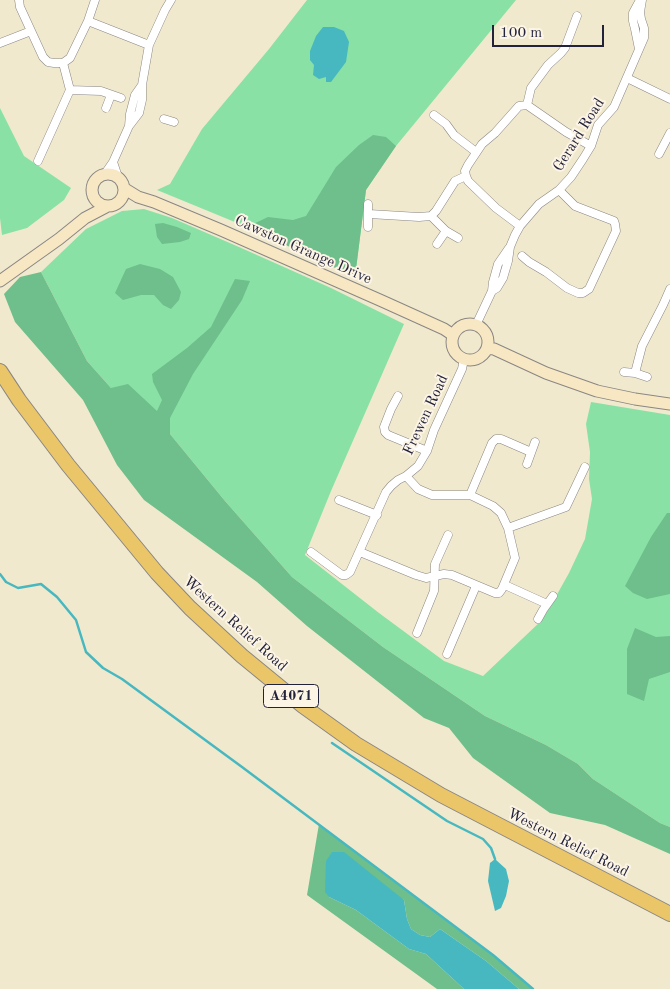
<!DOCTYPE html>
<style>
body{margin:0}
#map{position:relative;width:670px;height:989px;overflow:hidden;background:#f1e9cd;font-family:"Old Standard TT",serif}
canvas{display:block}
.scale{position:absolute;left:492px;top:25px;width:112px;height:22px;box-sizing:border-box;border:2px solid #22223b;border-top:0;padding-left:6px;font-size:15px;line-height:18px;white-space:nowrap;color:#22223b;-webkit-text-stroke:4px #fcf5e5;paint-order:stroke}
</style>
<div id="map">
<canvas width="670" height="989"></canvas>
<div class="scale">100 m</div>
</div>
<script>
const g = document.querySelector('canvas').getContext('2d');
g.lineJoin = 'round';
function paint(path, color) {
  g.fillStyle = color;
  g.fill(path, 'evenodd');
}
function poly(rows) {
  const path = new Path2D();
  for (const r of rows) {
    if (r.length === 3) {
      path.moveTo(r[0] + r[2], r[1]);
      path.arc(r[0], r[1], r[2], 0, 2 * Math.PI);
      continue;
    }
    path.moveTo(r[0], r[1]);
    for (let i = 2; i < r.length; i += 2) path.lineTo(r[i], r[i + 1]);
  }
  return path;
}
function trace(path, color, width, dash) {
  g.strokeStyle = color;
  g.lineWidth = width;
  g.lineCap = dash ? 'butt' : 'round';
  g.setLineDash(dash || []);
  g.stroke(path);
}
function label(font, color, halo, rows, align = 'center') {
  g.font = font + ' "Old Standard TT",serif';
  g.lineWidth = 4;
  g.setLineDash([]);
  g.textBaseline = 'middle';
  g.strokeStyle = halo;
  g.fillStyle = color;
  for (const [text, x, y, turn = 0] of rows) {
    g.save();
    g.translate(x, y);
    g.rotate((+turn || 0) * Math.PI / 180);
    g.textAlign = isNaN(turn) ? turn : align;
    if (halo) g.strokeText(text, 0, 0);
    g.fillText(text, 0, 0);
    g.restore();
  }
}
paint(poly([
 [307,0,516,0,396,146,366,190,355,277,247,227,157,190,170,184,202,129,269,49],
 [0,108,24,156,71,188,64,200,27,228,2,235,0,218],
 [144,209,172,218,239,247,331,288,404,324,331,491,305,555,379,613,444,661,483,676,541,621,555,598,569,573,585,539,592,499,589,479,590,452,586,424,591,402,670,415,670,827,660,823,593,779,578,764,546,745,485,716,383,647,292,577,225,501,170,434,111,388,87,361,41,272,86,229,122,211]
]), '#89e1a6');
paint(poly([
 [373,135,386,137,396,146,366,190,355,277,247,227,268,217,293,220,306,216,336,167,359,145],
 [163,223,177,227,191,233,189,239,180,242,162,244,157,237,155,224],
 [140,264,160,269,173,277,181,292,179,300,171,309,163,305,154,295,141,295,123,300,115,293,126,269],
 [41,272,87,361,111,388,128,384,157,411,162,400,153,382,152,374,187,348,211,327,235,279,250,281,242,300,193,374,170,418,170,434,225,501,292,577,383,647,485,716,546,745,578,764,593,779,660,823,670,827,670,854,605,825,550,813,473,758,449,728,424,718,307,626,257,582,144,500,117,465,83,400,15,322,4,294,20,277],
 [667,513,670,513,670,594,647,599,633,593,625,586,651,537],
 [635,628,656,637,670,636,670,672,649,679,644,701,627,694,627,649],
 [319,824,493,955,532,989,519,989,486,961,440,929,430,937,420,935,411,929,407,919,404,900,326,861,329,897,356,910,409,949,426,954,464,989,437,989,307,895]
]), '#6ebf8b');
paint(poly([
 [323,27,334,27,344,31,349,42,346,62,331,82,326,82,326,77,319,79,313,75,314,65,310,60,310,51,316,36],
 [332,852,344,852,404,900,407,919,411,929,420,935,430,937,440,929,486,961,519,989,464,989,426,954,409,949,356,910,329,897,325,892,326,861],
 [495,859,506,869,509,881,506,896,501,908,495,911,488,881,490,863]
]), '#48b8c0');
trace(poly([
 [0,574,6,582,18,588,41,584,57,597,76,620,86,652,103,668,122,679,242,767,493,955,533,989],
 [332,743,447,821,483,839,491,848,495,859]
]), '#48b8c0', 2.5);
const street = poly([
 [19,0,20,7,43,57,48,62,54,63,63,63,70,58,88,21,95,0],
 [88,21,149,45],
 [0,43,31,31],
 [639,49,635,29,633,21,633,13,640,0],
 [627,78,670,99],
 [70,90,101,91,121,98],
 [527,105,531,88,548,65,561,53,565,48,577,16],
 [106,108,111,95],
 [434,115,446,124,454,135,476,152],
 [164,119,174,122],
 [129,126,130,114,135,95,142,85],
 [659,154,670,133],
 [38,161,70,90,63,63],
 [113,162,118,177],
 [104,175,113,162,129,126,139,113,142,100,142,85,149,45,165,10,171,0],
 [369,214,419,217,431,216,436,211,455,181,466,176],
 [431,216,446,231],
 [520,226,496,208,468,181,466,176,465,171,468,165,482,144,495,133,519,106,527,105,566,132,591,146],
 [368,227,368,204],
 [437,244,446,231,458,238],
 [522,256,529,262,546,272,567,288,578,293,583,293,589,289,616,231,615,224,614,221,575,206,559,190],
 [492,291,497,288,503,278,508,261,510,247,515,235,520,226,539,204,559,190,571,177,583,159,591,146,598,125,614,107,644,38,644,28,641,19,640,12,642,0],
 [476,325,492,291,493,282,498,264,509,248],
 [624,372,635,373,647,377],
 [635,373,642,346,663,305,670,289],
 [398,396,391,409,384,427,385,432,388,435,427,451],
 [527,464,535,442],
 [470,495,492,443,496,439,501,439,531,452],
 [339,500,377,515],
 [508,528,566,507,585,467],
 [311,552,342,575,346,575,350,572,386,492,391,486,398,480,406,476,418,466,427,451,434,430,462,369,464,359],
 [360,552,416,575,426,578,444,574,452,575,495,593,499,593,502,589,515,558,508,528,501,513,493,506,470,495,432,495,418,489,406,476],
 [505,585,547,604],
 [538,619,543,610,553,596],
 [417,633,434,591,435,564,448,535],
 [447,654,476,586]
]);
const secondary = poly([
 [108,190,16],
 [125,189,138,197,154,202,221,230,382,301,444,329,453,335],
 [0,281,59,239,85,218,106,207],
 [470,342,18],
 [487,348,494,349,546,373,597,391,635,399,670,404]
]);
const highway = poly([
 [0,371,19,400,68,465,157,573,190,608,242,656,303,706,356,744,441,795,670,914]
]);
trace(street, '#8a8684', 9);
trace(secondary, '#8a8684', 13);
trace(highway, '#8a8684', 16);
trace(street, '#fff', 8);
trace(secondary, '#f7e8c3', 11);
trace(highway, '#ebc669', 14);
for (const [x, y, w] of [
 [291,696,55]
]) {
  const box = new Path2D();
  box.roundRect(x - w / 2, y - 11.5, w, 23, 4);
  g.fillStyle = '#fcf5e5';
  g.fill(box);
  trace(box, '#22223b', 1);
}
label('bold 14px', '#22223b', null, [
 ["A4071",291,696]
]);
label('15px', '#22223b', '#fcf5e5', [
 ["Gerard Road",579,135,-58],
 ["Cawston Grange Drive",303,250,24],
 ["Frewen Road",426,415,-65],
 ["Western Relief Road",235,624,42],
 ["Western Relief Road",568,843,27]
]);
</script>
